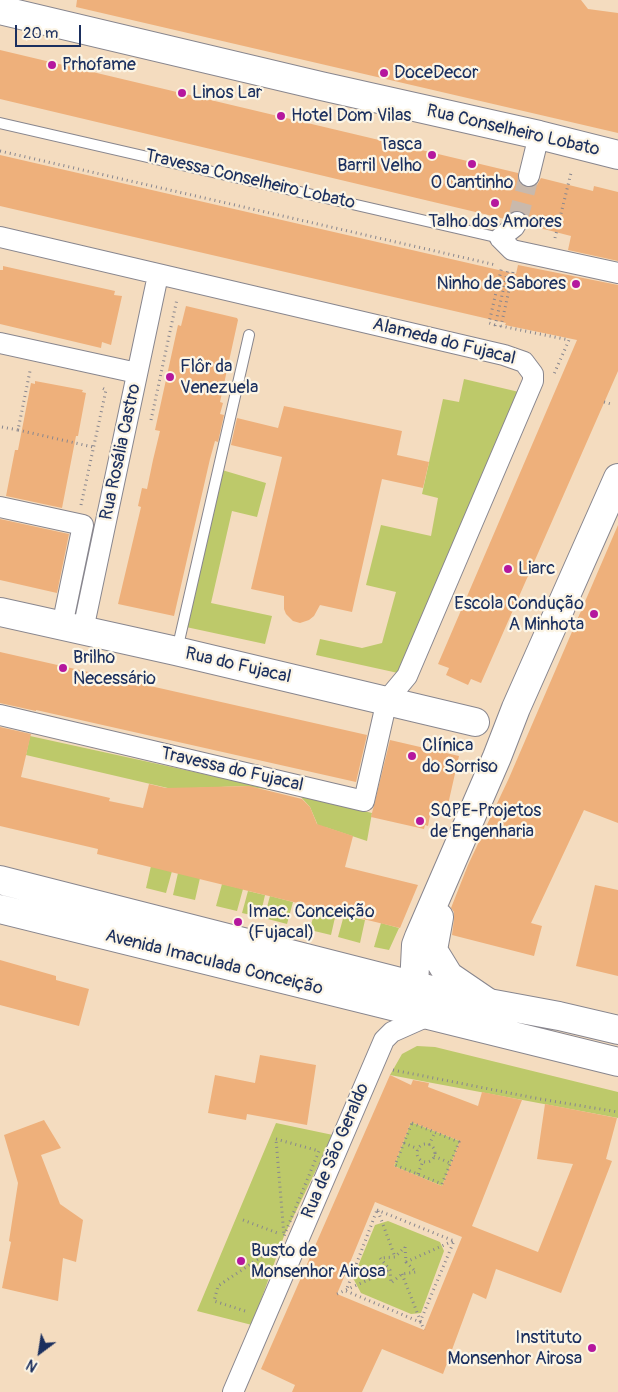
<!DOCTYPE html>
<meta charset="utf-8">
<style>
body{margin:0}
#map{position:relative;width:618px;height:1392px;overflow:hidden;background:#f4dcbf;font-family:Pangolin,sans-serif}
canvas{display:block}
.north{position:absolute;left:15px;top:1327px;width:50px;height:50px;-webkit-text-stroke:4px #fcf5e5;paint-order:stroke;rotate:211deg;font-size:14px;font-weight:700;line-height:20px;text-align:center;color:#1b2f5e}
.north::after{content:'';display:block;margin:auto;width:18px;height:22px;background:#1b2f5e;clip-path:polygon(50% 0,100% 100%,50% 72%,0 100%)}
.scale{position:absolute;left:15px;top:25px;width:66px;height:22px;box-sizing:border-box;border:2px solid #1b2f5e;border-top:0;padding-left:6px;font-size:15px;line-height:18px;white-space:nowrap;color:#1b2f5e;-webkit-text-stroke:4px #fcf5e5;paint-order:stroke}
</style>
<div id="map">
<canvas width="618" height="1392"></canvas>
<div class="north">N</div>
<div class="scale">20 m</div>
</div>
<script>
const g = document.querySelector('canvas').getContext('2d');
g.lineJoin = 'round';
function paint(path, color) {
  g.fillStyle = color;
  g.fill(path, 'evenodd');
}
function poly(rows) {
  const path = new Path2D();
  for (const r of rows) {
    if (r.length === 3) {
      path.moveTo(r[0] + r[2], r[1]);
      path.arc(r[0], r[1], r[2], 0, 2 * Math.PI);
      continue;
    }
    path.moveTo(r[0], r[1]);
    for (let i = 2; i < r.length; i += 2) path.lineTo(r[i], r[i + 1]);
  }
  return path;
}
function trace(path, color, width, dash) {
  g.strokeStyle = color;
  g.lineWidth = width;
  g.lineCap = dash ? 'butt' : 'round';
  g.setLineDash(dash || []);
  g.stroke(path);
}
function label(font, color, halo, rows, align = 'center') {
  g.font = font + ' Pangolin,sans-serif';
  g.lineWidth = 4.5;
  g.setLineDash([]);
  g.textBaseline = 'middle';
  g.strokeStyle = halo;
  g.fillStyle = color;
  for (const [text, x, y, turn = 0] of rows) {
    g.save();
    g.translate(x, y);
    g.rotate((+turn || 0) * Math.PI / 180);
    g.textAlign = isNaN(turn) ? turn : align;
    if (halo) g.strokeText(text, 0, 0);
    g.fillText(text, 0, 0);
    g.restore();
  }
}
paint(poly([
 [464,379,519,392,398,673,316,655,320,639,362,648,382,643,396,592,366,585,381,525,431,536,438,498,422,494,443,399,459,402],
 [222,470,266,483,257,517,232,511,211,603,272,616,265,644,186,627],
 [30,736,286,792,243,786,172,789,26,755],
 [300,796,372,813,367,841,325,827,319,828,310,807],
 [151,866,172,871,166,893,146,888],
 [178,873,200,878,195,900,173,895],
 [222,884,243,889,237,911,216,906],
 [248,891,265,895,260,917,242,913],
 [270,896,293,902,287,924,264,918],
 [315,908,336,913,331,935,310,930],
 [344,915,365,920,360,943,338,937],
 [381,923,399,928,389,950,374,947],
 [417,1046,435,1047,618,1092,618,1118,390,1075,402,1054],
 [411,1122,460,1141,442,1186,394,1166],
 [276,1123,333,1135,284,1236,252,1325,197,1311],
 [388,1221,440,1242,444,1251,421,1313,411,1314,361,1293,353,1278,375,1225]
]), '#bdc96a');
paint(poly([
 [77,0,581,0,588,9,618,13,618,133,76,7],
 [0,50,518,173,518,179,520,184,527,188,532,187,537,185,541,178,593,191,594,186,618,192,618,261,568,250,571,236,528,225,527,216,523,212,518,210,511,212,505,219,0,99],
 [0,155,516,274,518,265,618,285,618,371,481,683,471,679,468,685,446,675,449,668,438,664,577,340,505,325,506,323,0,206],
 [3,266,115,291,114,295,122,296,111,345,102,342,101,348,0,324,0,270,3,270],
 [186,306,237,318,238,320,220,402,223,403,220,414,224,415,218,442,215,441,210,459,174,616,118,604,141,507,138,506,142,488,147,489,153,460,160,431,155,430,178,325,181,326],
 [35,381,83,390,82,392,86,393,78,436,76,436,62,508,6,496,15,450,18,450,31,383,35,384],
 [284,406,402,431,397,455,429,462,423,488,382,479,352,612,320,605,314,616,309,620,300,623,293,621,286,614,284,609,284,596,251,589,282,457,231,445,237,418,278,428],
 [0,519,69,534,57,593,0,580],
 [618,525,618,823,584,810,531,923,542,926,534,956,452,935,454,919,454,912,451,908,468,865,509,778],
 [0,652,367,735,356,782,36,710,36,711,0,703],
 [0,727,31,734,21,777,110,798,109,801,143,808,149,784,166,788,249,786,302,799,310,807,317,824,353,836,345,867,418,885,400,928,97,854,98,849,0,826],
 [390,740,459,756,447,809,432,805,428,826,425,825,424,829,371,817],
 [595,885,618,890,618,976,576,966],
 [0,960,56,976,56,980,89,989,79,1026,0,1005],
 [260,1055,316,1065,307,1125,247,1114,246,1120,208,1113,215,1075,255,1083],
 [390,1075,411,1085,413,1080,429,1083,428,1087,478,1106,482,1092,522,1100,472,1226,538,1252,573,1164,537,1159,545,1104,617,1118,606,1159,612,1161,561,1293,496,1269,486,1299,473,1293,443,1374,382,1349,362,1392,292,1392,295,1385,261,1369],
 [411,1122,460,1141,442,1186,394,1166],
 [375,1202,462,1237,424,1330,337,1294],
 [44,1120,61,1148,41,1155,60,1204,83,1220,76,1262,63,1258,58,1301,2,1288,11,1242,9,1241,18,1183,4,1135]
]), '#eeb07b');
trace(poly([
 [517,222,529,176]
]), '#c9b9ac', 20, [20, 10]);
const lane = poly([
 [0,123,500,238],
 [177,650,249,335]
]);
const street = poly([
 [529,176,539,135],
 [517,222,514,227,500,238,512,250,618,273],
 [0,237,504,355,524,362,533,374,533,381,407,676,387,700,364,801,0,715],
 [0,343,137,373],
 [0,507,83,525,62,626],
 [83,630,158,275],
 [233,1392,384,1040,392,1032,428,1016]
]);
const secondary = poly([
 [0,10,321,86,539,135,618,155],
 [0,612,176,651,475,722],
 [439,917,433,950,449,976,490,1004],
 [414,986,416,945,419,937,497,757,516,708,618,478]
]);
const primary = poly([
 [0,880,467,999,559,1016,618,1030],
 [0,909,618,1062]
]);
trace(lane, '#88868e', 12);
trace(street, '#88868e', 22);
trace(secondary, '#88868e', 30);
trace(primary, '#88868e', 30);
trace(poly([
 [0,151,496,265],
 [555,238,571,173],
 [513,272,501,326,569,340,554,374],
 [495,325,489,323,502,266],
 [495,326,508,269],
 [604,402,611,404],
 [151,420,177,299],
 [2,427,18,430,30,371],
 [18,430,93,447],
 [81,505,106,390,102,388],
 [393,1070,540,1099,618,1112],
 [412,1123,459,1142,442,1184,395,1165,412,1123],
 [276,1139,319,1151,284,1236,276,1139],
 [404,1143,418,1149],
 [426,1153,9],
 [429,1145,435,1132],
 [434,1156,450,1163],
 [418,1174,423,1161],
 [377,1210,454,1241,420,1322,346,1291,377,1210],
 [378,1211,395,1257],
 [243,1220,280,1234],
 [405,1247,406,1262,416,1272,402,1274,391,1283,390,1270,380,1258,395,1257,405,1247],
 [406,1262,453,1241],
 [402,1274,424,1330],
 [337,1294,390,1270],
 [245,1311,214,1301,218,1286,270,1251]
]), '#88868e', 3, [1, 4]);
trace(lane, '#fff', 10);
trace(street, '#fff', 20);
trace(secondary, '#fff', 28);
trace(primary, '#fff', 28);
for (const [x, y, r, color] of [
 [52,65,5,"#b5179e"],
 [384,73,5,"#b5179e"],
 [182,93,5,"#b5179e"],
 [281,116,5,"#b5179e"],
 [432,155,5,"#b5179e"],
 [472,164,5,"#b5179e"],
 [495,203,5,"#b5179e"],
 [576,284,5,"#b5179e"],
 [170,377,5,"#b5179e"],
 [508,569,5,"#b5179e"],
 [594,614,5,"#b5179e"],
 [63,668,5,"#b5179e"],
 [412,756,5,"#b5179e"],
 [420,821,5,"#b5179e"],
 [238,922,5,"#b5179e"],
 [241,1261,5,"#b5179e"],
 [592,1348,5,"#b5179e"]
]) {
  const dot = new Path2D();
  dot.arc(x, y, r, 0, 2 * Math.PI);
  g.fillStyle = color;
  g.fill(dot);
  trace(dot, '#fcf5e5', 2);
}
label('18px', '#1b2f5e', '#fcf5e5', [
 ["Prhofame",62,65],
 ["DoceDecor",394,73],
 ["Linos Lar",192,93],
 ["Hotel Dom Vilas",291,116],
 ["Tasca",422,145,"right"],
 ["Barril Velho",422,166,"right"],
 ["O Cantinho",472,183,"center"],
 ["Talho dos Amores",495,222,"center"],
 ["Ninho de Sabores",566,284,"right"],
 ["Flôr da",180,367],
 ["Venezuela",180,388],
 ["Liarc",518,569],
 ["Escola Condução",584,604,"right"],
 ["A Minhota",584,625,"right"],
 ["Brilho",73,658],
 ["Necessário",73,679],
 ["Clínica",422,746],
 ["do Sorriso",422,767],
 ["SQPE-Projetos",430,811],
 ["de Engenharia",430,832],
 ["Imac. Conceição",248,912],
 ["(Fujacal)",248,933],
 ["Busto de",251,1251],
 ["Monsenhor Airosa",251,1272],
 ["Instituto",582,1338,"right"],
 ["Monsenhor Airosa",582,1359,"right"]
], 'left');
label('18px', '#1b2f5e', '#fcf5e5', [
 ["Rua Conselheiro Lobato",513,131,13],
 ["Travessa Conselheiro Lobato",250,180,13],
 ["Alameda do Fujacal",444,342,14],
 ["Rua Rosália Castro",121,452,-78],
 ["Rua do Fujacal",238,666,13],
 ["Travessa do Fujacal",232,770,13],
 ["Avenida Imaculada Conceição",214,963,14],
 ["Rua de São Geraldo",336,1151,-67]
]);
</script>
